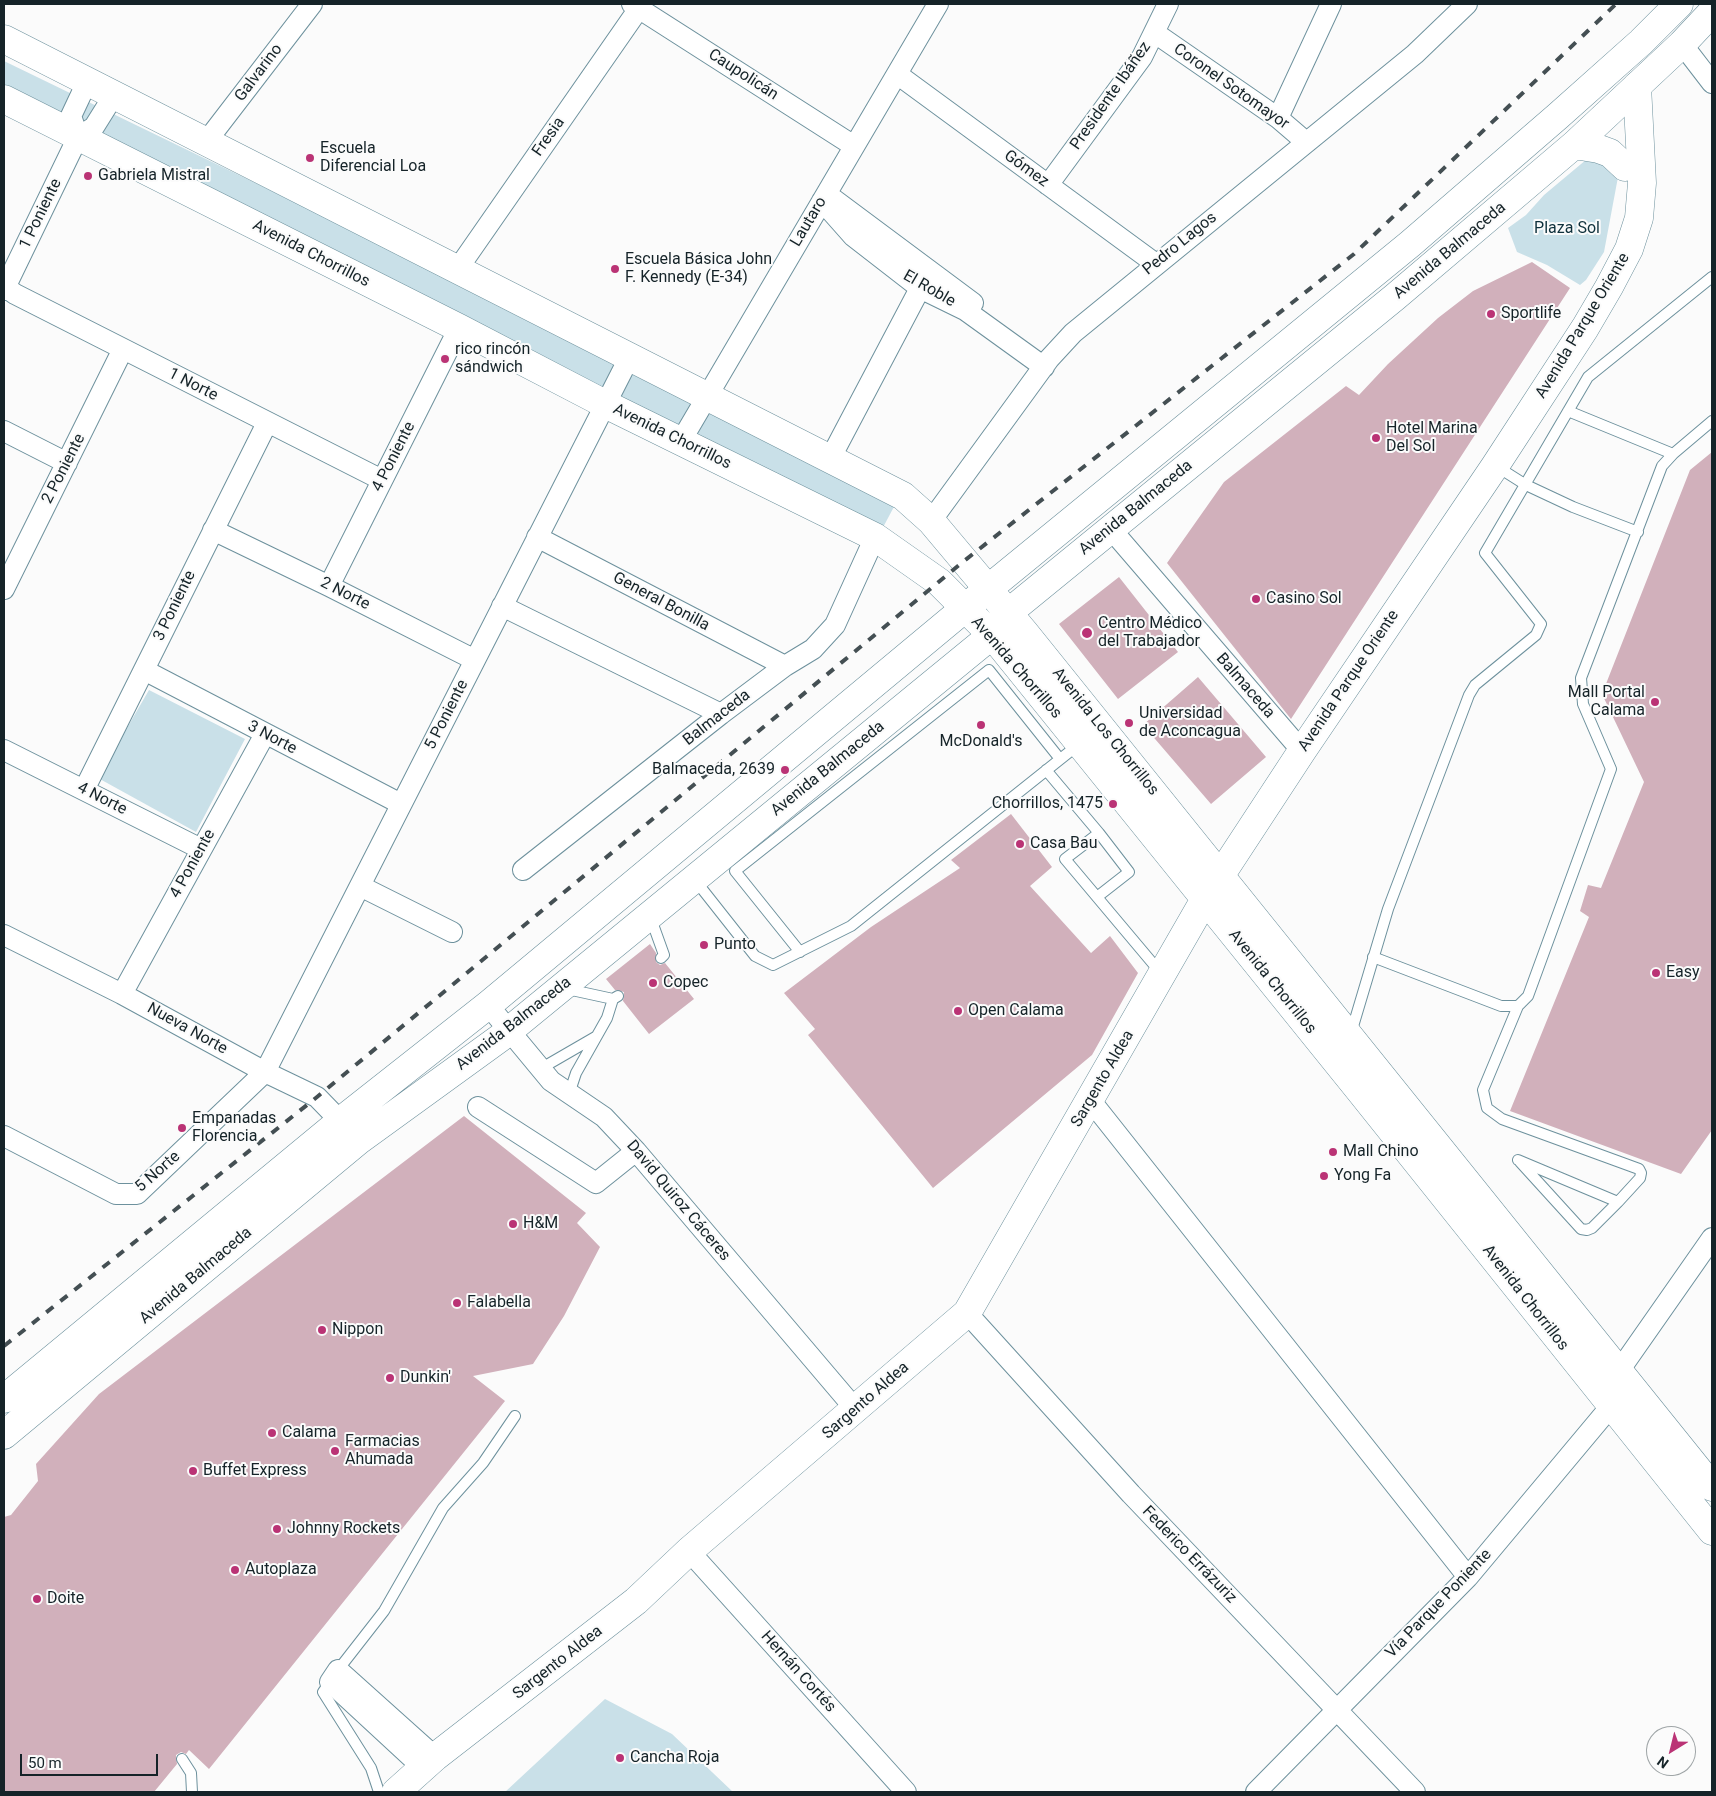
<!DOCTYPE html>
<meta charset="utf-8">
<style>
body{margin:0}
#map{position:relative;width:1716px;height:1796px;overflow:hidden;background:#fbfbfb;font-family:Roboto,sans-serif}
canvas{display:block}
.frame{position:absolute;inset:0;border:5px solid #152328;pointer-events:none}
.north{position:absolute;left:1646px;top:1726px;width:50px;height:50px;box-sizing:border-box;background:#fbfbfb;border:1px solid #9fa5a7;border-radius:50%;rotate:216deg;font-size:14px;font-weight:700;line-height:20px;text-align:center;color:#152328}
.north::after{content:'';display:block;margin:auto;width:18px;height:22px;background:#ba3375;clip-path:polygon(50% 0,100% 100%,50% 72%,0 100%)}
.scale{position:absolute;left:20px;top:1754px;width:138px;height:22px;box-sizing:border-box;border:2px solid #152328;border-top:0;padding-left:6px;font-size:15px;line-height:18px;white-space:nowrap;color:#152328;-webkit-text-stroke:4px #fbfbfb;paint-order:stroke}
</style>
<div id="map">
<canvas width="1716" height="1796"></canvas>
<div class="frame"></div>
<div class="north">N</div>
<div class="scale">50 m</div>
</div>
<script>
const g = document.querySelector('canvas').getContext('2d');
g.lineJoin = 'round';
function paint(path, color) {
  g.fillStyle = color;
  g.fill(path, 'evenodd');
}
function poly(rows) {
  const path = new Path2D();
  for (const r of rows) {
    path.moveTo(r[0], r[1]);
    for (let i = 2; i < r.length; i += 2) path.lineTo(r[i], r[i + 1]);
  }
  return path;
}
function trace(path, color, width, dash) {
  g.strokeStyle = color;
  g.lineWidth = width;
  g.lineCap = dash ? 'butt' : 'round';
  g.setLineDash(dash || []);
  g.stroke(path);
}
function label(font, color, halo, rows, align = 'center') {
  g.font = font + ' Roboto,sans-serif';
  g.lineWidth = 4;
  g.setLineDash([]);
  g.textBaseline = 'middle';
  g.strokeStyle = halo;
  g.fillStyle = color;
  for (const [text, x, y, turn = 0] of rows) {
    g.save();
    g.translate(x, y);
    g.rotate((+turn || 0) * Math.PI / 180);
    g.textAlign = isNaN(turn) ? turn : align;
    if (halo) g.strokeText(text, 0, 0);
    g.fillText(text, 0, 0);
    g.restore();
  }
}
paint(poly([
 [4,61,373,240,896,503,880,533,4,88],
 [1593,154,1618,177,1604,252,1586,280,1580,285,1547,265,1517,252,1508,228,1526,215,1544,195],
 [149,690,245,739,196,832,98,778],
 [605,1699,672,1734,733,1792,505,1792]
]), '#c9e0e8');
paint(poly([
 [1532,262,1570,288,1291,719,1167,563,1224,482,1346,386,1359,395,1388,364,1438,318,1473,291],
 [1712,452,1712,1130,1681,1174,1510,1111,1589,917,1580,911,1588,885,1601,888,1644,782,1602,694,1690,470],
 [1119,577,1178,652,1118,699,1059,624],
 [1198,677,1266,757,1211,804,1143,725],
 [1011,814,1052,867,1030,886,1091,953,1110,936,1138,973,1092,1055,933,1188,808,1035,815,1029,784,993,871,927,960,868,951,860],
 [650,944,656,953,656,962,660,965,665,963,694,999,649,1034,623,1001,624,992,615,990,606,979],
 [464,1116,586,1213,577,1223,600,1247,564,1316,533,1364,473,1376,505,1401,209,1769,189,1750,186,1754,181,1752,176,1755,177,1764,154,1792,4,1792,4,1517,11,1515,38,1481,36,1464,99,1394]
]), '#d1b0bb');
const lane = poly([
 [1568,411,1673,454],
 [1496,466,1526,485,1573,507,1638,532],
 [1046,770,1099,833,1065,859,1160,972],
 [695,880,755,956,773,965,851,926,1078,745],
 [1097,897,1129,872,1099,833],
 [650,916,664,955,661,958],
 [800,952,735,871,989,670,1060,759],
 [1373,957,1501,1006,1518,1006,1528,996,1611,769,1583,704,1581,678,1662,466,1673,454,1712,421],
 [567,989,613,999,618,996],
 [1351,1033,1388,909,1469,695,1475,685,1536,635,1541,624,1485,553,1588,377,1712,277],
 [540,1069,597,1036],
 [569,1094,576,1073,607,1018,613,999],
 [1518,1160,1618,1202,1640,1178,1641,1173,1639,1169,1502,1119,1487,1108,1483,1090,1518,1006],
 [1520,1162,1581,1229,1587,1230,1592,1228,1618,1202],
 [338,1670,384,1611,443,1508,483,1463,515,1416],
 [330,1682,323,1692,371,1768,379,1792],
 [182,1759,191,1773,192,1792]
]);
const street = poly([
 [632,4,854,146],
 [1155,33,1278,118,1306,142],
 [1682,44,1712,83],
 [897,74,1156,264],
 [1278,118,1331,4],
 [78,137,71,116,87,82],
 [206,142,312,4],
 [1048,185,1142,57,1168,4],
 [828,195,973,303],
 [822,201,853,236,920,288,965,310,1044,367],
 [457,270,642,4],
 [5,287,15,294,382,480],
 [4,290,78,137,94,127,114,95],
 [4,431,67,463],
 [681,441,938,4],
 [830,459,926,277],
 [931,521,1049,359,1073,333,1415,54,1467,4],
 [1110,528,1302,751],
 [213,530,329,586,475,660],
 [537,537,785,666],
 [329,586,459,328],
 [4,589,123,349],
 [502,606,721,714],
 [144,670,401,804],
 [4,750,201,849],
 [84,790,267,423],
 [523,870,721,714,785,666,813,649,835,625,875,537],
 [360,886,452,932],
 [4,935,122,994,265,1072,317,1097,349,1130],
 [122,994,265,734],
 [488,1005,551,1081,604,1117,636,1151,856,1410],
 [1091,1101,1468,1577],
 [478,1107,596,1183,636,1151],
 [4,1136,116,1194,137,1194,265,1072,629,358],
 [967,1313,1131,1494,1415,1792],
 [1619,1371,1712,1238],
 [689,1551,906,1792],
 [423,1768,330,1682,338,1670,435,1757],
 [1256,1792,1468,1577,1611,1406]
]);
const secondary = poly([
 [4,39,903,496,931,521,1025,633,1712,1487],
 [4,99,459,328,605,404,875,537,939,582,992,635,1360,1091,1712,1531],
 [396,1792,435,1757,636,1601,689,1551,967,1313,1205,899,1302,751,1495,466,1585,328,1609,287,1629,249,1639,218,1642,183,1637,86]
]);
const primary = poly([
 [1574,145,1599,149,1610,153,1625,167],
 [4,1399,342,1120,488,1005,988,589,1410,244,1558,116,1641,42,1679,4],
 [4,1435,358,1141,500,1038,992,635,1008,613,1395,297,1574,145,1682,44,1712,12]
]);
trace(lane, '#6d919d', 12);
trace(street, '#6d919d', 22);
trace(secondary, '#6d919d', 29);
trace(primary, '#6d919d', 29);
trace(lane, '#fff', 10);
trace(street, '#fff', 20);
trace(secondary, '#fff', 28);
trace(primary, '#fff', 28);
trace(poly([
 [4,1346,317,1097,964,561,1354,254,1616,4]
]), '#444f53', 4, [9, 9]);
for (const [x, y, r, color] of [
 [310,158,5,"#ba3375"],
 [88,176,5,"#ba3375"],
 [615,269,5,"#ba3375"],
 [1491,314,5,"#ba3375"],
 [445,359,5,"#ba3375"],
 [1376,438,5,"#ba3375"],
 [1256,599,5,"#ba3375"],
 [1087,633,6,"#ba3375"],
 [1655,702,5,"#ba3375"],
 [1129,723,5,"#ba3375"],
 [981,725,5,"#ba3375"],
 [785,770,5,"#ba3375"],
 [1113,804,5,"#ba3375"],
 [1020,844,5,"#ba3375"],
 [704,945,5,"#ba3375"],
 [1656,973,5,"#ba3375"],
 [653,983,5,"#ba3375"],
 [958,1011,5,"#ba3375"],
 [182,1128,5,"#ba3375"],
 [1333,1152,5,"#ba3375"],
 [1324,1176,5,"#ba3375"],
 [513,1224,5,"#ba3375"],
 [457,1303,5,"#ba3375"],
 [322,1330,5,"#ba3375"],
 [390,1378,5,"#ba3375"],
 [272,1433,5,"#ba3375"],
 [335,1451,5,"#ba3375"],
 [193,1471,5,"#ba3375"],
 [277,1529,5,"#ba3375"],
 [235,1570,5,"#ba3375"],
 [37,1599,5,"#ba3375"],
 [620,1758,5,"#ba3375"]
]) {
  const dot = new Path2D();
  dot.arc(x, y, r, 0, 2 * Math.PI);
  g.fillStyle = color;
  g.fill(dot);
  trace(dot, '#fbfbfb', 2);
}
label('16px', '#152328', '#fbfbfb', [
 ["Galvarino",259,73,-53],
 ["Caupolicán",743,75,33],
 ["Coronel Sotomayor",1231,87,35],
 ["Presidente Ibáñez",1111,96,-55],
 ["Fresia",549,137,-55],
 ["Gómez",1026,169,36],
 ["1 Poniente",41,214,-64],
 ["Lautaro",809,222,-59],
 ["Pedro Lagos",1180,244,-39],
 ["Avenida Balmaceda",1450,251,-40],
 ["Avenida Chorrillos",311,254,27],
 ["El Roble",929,289,30],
 ["Avenida Parque Oriente",1583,326,-59],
 ["1 Norte",193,385,27],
 ["Avenida Chorrillos",672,437,26],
 ["4 Poniente",394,457,-63],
 ["2 Poniente",64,469,-63],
 ["Avenida Balmaceda",1136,508,-39],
 ["2 Norte",345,594,27],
 ["General Bonilla",661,602,28],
 ["3 Poniente",175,606,-64],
 ["Avenida Chorrillos",1016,668,49],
 ["Avenida Parque Oriente",1349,681,-56],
 ["Balmaceda",1245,686,49],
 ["5 Poniente",447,715,-63],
 ["Balmaceda",717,718,-38],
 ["Avenida Los Chorrillos",1105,732,51],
 ["3 Norte",272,738,28],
 ["Avenida Balmaceda",828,769,-39],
 ["4 Norte",102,799,27],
 ["4 Poniente",193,864,-61],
 ["Avenida Chorrillos",1272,982,51],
 ["Avenida Balmaceda",514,1024,-38],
 ["Nueva Norte",187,1029,29],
 ["Sargento Aldea",1103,1079,-60],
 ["5 Norte",158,1172,-41],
 ["David Quiroz Cáceres",678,1201,50],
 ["Avenida Balmaceda",196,1276,-40],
 ["Avenida Chorrillos",1525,1298,52],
 ["Sargento Aldea",866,1401,-41],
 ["Federico Errázuriz",1189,1555,46],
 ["Vía Parque Poniente",1439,1604,-46],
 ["Sargento Aldea",558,1663,-38],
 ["Hernán Cortés",798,1672,48]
]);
label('16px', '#152328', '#fbfbfb', [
 ["Escuela",320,149],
 ["Diferencial Loa",320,167],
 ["Gabriela Mistral",98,176],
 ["Escuela Básica John",625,260],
 ["F. Kennedy (E-34)",625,278],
 ["Sportlife",1501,314],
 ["rico rincón",455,350],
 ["sándwich",455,368],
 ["Hotel Marina",1386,429],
 ["Del Sol",1386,447],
 ["Casino Sol",1266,599],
 ["Centro Médico",1098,624],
 ["del Trabajador",1098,642],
 ["Mall Portal",1645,693,"right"],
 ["Calama",1645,711,"right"],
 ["Universidad",1139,714],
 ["de Aconcagua",1139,732],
 ["McDonald's",981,742,"center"],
 ["Balmaceda, 2639",775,770,"right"],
 ["Chorrillos, 1475",1103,804,"right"],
 ["Casa Bau",1030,844],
 ["Punto",714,945],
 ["Easy",1666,973],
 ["Copec",663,983],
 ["Open Calama",968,1011],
 ["Empanadas",192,1119],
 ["Florencia",192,1137],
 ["Mall Chino",1343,1152],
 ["Yong Fa",1334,1176],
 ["H&M",523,1224],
 ["Falabella",467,1303],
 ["Nippon",332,1330],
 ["Dunkin'",400,1378],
 ["Calama",282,1433],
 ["Farmacias",345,1442],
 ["Ahumada",345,1460],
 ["Buffet Express",203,1471],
 ["Johnny Rockets",287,1529],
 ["Autoplaza",245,1570],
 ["Doite",47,1599],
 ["Cancha Roja",630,1758]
], 'left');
label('16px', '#0f313c', '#fbfbfb', [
 ["Plaza Sol",1567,229]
]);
</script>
